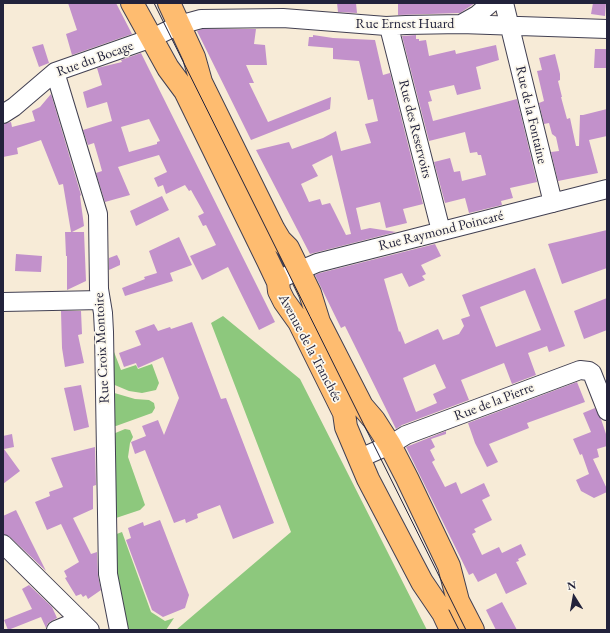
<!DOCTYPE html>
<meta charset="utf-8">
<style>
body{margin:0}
#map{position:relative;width:610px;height:633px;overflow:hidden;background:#f7ebd7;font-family:"EB Garamond",serif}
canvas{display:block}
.frame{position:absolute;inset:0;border:4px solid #22223b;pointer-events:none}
.north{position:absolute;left:554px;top:577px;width:40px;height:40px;-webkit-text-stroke:3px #fbf7ec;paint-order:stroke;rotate:349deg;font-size:11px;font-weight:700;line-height:16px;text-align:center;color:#22223b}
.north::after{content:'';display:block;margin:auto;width:14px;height:18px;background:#22223b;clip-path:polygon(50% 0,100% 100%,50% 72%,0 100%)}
</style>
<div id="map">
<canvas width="610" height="633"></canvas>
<div class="frame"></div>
<div class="north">N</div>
</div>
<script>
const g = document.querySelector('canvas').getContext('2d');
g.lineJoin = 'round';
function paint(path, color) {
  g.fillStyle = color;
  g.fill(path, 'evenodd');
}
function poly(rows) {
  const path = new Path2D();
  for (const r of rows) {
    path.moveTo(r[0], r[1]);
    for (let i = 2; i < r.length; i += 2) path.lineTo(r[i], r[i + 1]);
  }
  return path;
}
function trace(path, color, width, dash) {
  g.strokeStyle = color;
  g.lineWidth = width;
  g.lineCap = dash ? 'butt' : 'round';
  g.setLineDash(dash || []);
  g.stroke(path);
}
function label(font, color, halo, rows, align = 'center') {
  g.font = font + ' "EB Garamond",serif';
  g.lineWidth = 3.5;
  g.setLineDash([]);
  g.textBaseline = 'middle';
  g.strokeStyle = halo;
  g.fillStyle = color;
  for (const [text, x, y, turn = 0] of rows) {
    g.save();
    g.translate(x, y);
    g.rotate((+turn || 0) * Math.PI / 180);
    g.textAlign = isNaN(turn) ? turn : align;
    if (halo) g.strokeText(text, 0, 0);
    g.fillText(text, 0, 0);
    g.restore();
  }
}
paint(poly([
 [223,316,300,379,427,630,176,630,291,532,211,323],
 [112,341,114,352,121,370,136,365,138,369,152,364,159,383,156,390,142,393,129,391,110,383],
 [111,392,135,399,149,400,154,403,155,408,152,413,116,426,112,425],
 [125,429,130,430,133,437,130,443,128,457,145,505,140,510,116,518,114,517,113,434],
 [122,532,151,612,165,621,174,618,166,630,129,630,118,592,114,535]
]), '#8dc87d');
paint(poly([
 [68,3,116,3,132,34,72,55,66,34,77,30],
 [337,3,356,3,357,13,338,12],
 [398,3,475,3,460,13,398,15],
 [593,3,606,3,605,16,591,14],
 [202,29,256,29,254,44,265,45,267,65,246,65,254,83,249,83,268,122,331,97,330,109,251,140,197,31],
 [313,35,333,38,375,40,383,75,390,73,423,204,403,209,407,223,386,228,380,202,356,208,361,230,370,228,396,232,310,254,256,150,289,142,292,149,323,138,336,131,341,151,371,143,365,124,378,121,373,99,368,100,359,61,333,59,333,48,308,46,309,37,313,37],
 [332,155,351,234,346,235,330,203,322,205,320,199,309,202,301,184,318,176,312,165],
 [416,35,416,39,419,39,419,41,426,40,429,56,455,50,456,54,496,45,499,60,476,67,481,89,457,95,454,85,429,91,432,101,428,102,433,121,517,99,537,182,510,188,513,198,501,201,502,205,469,213,465,198,445,203,434,162,450,158,454,172,460,171,462,181,486,175,481,155,478,155,477,152,470,153,465,132,429,141,402,36],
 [43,44,49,63,39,67,32,47],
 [595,49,607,49,607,68,594,68],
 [141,53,275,322,259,330,228,267,202,280,190,256,216,245,206,225,203,226,198,216,204,213,191,190,189,191,185,185,166,194,163,185,158,187,154,178,167,172,159,155,118,167,130,195,105,202,96,173,102,171,99,160,94,143,88,145,83,130,112,121,107,102,87,108,83,92,102,85,97,68,122,62,121,60],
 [149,119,160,141,157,142,157,144,129,152,121,127],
 [555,54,560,74,560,80,558,81,562,97,561,97,567,119,570,118,576,146,579,146,580,115,583,115,607,109,607,136,589,140,598,173,558,181,551,152,559,151,556,137,552,134,549,123,544,124,539,103,544,101,537,71,542,70,539,58],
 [51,94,81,195,80,196,84,226,72,232,84,232,86,281,67,290,67,256,66,256,65,232,71,232,63,184,59,185,41,140,17,148,18,154,3,157,3,124,11,122,12,127,35,121,32,111,40,107],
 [162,196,169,210,136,226,130,211],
 [607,230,607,268,562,284,548,244],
 [179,237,192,265,170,273,173,281,125,296,122,288,145,279,144,277,157,273,149,251],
 [435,244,441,256,421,265,426,274,422,276,425,280,409,287,402,273,384,279,399,332,400,331,405,344,438,329,443,340,459,334,464,326,461,319,470,316,462,295,535,268,565,346,549,352,547,346,528,353,536,375,512,384,504,363,461,380,469,400,402,425,396,429,345,326,341,328,315,275,320,273],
 [525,290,541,330,496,347,480,307],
 [435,364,446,388,433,394,437,403,416,412,403,378],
 [16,254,42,256,41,272,15,271],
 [117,255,120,261,120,265,109,270,109,258],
 [607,298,607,330,584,339,574,311],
 [61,311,81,311,82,334,78,335,84,363,65,367,62,348],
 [192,322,221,399,226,398,274,523,233,539,220,505,197,514,198,518,186,523,185,519,174,523,145,450,135,454,131,442,146,436,142,426,158,420,164,435,179,398,163,357,138,368,136,363,124,367,119,353,141,345,135,331,154,324,158,331,170,327,171,329],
 [577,382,585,402,527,423,529,428,489,444,498,462,487,467,475,443,468,423],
 [81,385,89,427,74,431,64,388],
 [595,408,601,419,607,437,607,446,597,449,599,457,593,459,607,489,607,492,594,498,581,491,576,480,589,474,582,454,580,455,573,439,591,432,583,413],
 [446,431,446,434,431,439,435,447,430,450,435,460,432,462,445,487,456,482,461,494,484,483,490,496,482,500,492,520,474,529,476,532,472,534,482,555,499,547,502,553,521,544,526,555,518,559,519,561,516,562,527,584,506,594,496,573,478,582,473,573,469,575,406,447],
 [12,434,14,447,4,449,20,471,3,484,3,436],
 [95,447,96,485,93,486,93,509,73,518,91,554,97,552,98,576,101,590,88,599,86,595,83,597,81,594,76,596,65,578,67,577,64,571,79,562,61,524,47,530,35,502,50,496,49,492,63,487,51,458],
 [16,510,29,537,46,571,10,537,3,534,3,516],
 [160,520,189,595,185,608,163,617,152,610,126,540,131,538,128,528,143,522,144,526],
 [29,585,52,607,57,618,48,623,46,628,41,617,8,630,4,620,32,609,22,589],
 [502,602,517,630,496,630,486,610]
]), '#c291cb');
const minor = poly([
 [504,3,553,203],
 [461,24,477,15,491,3],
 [389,27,441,231],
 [55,72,98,214,99,289,103,313,104,332,108,574,119,630],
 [3,114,14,107,55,72,152,38,179,25,201,19,283,18,386,26,406,25,461,24,607,29],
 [278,282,284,277,317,263,607,189],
 [3,302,101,300],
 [360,458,390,445,406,435,580,370,589,371,592,373,607,411],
 [3,544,90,630],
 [56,630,80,620]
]);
const major = poly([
 [132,3,168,68,185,91,268,261,278,282,279,291,284,301,299,322,344,413,346,427,368,479,422,582,443,613,451,630],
 [169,3,194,57,201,82,274,230,280,240,288,248,310,293,319,322,362,406,374,420,390,445,407,478,449,566,458,601,473,630]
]);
trace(minor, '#424052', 20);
trace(major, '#424052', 24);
trace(minor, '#fff', 18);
trace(major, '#febc70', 22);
trace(poly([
 [154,3,466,630],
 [449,610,459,630]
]), '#22223b', 1);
label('14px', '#22223b', '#fbf7ec', [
 ["Rue Ernest Huard",405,24],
 ["Rue du Bocage",95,59,-20],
 ["Rue de la Fontaine",531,115,77],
 ["Rue des Reservoirs",415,129,76],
 ["Rue Raymond Poincaré",441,231,-14],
 ["Rue Croix Montoire",102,348,-93],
 ["Avenue de la Tranchée",310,348,62],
 ["Rue de la Pierre",494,402,-21]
]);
</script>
